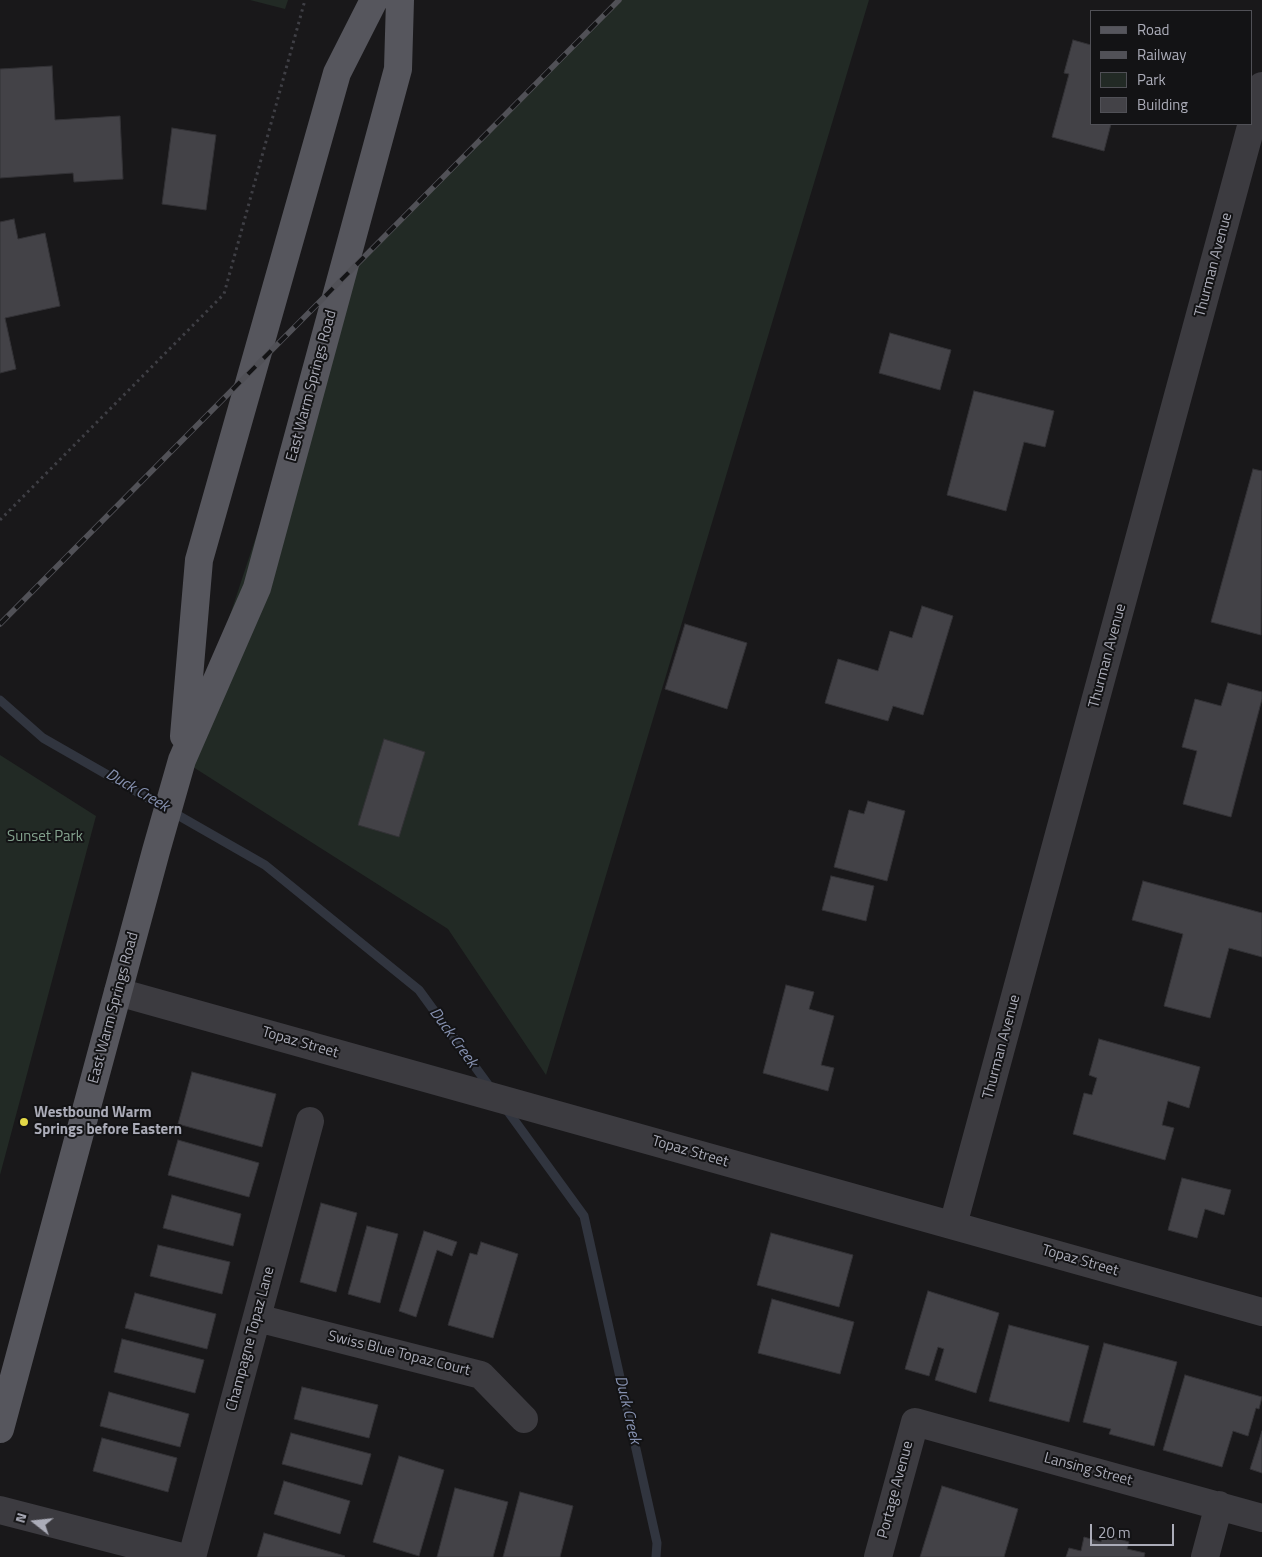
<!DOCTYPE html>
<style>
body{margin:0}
#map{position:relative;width:1262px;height:1557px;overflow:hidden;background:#19181a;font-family:"Titillium Web",sans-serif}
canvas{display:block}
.legend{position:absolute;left:1090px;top:10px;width:162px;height:115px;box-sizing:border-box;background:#131315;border:1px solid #505056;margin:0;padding:6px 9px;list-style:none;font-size:15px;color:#abacb8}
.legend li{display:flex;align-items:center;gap:10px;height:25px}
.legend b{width:25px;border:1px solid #505056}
.north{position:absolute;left:10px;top:1497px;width:50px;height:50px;-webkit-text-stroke:4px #131315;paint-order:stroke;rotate:286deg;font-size:14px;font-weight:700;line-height:20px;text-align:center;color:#abacb8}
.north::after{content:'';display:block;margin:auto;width:18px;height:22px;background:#abacb8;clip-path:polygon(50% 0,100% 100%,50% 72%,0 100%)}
.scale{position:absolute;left:1090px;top:1524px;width:84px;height:22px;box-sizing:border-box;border:2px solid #abacb8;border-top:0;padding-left:6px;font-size:15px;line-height:18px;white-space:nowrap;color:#abacb8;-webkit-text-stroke:4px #131315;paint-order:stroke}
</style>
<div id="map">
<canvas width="1262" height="1557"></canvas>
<ul class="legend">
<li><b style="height:6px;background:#56565d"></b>Road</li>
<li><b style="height:6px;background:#515157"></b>Railway</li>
<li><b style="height:14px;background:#222a25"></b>Park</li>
<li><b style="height:14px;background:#434247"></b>Building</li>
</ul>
<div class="north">N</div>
<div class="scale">20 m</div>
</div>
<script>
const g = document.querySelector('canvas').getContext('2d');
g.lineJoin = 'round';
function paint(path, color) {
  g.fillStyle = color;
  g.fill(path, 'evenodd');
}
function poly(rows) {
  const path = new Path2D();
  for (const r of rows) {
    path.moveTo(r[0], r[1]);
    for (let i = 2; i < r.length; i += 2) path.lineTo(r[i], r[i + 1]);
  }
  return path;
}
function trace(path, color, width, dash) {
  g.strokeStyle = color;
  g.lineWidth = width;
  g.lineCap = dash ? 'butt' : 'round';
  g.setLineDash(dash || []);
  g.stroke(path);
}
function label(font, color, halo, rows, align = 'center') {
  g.font = font + ' "Titillium Web",sans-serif';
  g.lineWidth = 4;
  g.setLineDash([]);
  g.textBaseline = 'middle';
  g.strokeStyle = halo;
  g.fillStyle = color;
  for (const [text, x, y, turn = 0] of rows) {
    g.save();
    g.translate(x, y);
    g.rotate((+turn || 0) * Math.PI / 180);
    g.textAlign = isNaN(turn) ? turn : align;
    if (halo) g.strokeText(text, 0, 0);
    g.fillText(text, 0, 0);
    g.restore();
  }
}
paint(poly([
 [250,0,288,0,285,9],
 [619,0,869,0,546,1075,448,929,182,760,341,280],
 [0,755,96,816,0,1175]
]), '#222a25');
trace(poly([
 [0,700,43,738,265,865,419,990,492,1090],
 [504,1106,584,1216,657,1543,656,1557]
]), '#31353f', 9);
const building = poly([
 [1073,40,1091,45,1091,124,1111,124,1104,151,1052,137,1069,74,1064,73,1073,40],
 [52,66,55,120,120,116,123,179,74,182,73,173,0,178,0,69,52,66],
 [172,128,216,135,206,210,162,204,172,128],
 [14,219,18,239,45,233,60,306,5,318,16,369,0,373,0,222,14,219],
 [890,333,951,350,940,390,879,373,890,333],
 [974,391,1054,411,1045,447,1024,442,1006,511,947,495,974,391],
 [1253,469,1262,471,1261,635,1211,622,1253,469],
 [922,606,953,616,923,715,893,706,888,721,825,703,838,659,878,671,890,631,912,638,922,606],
 [685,624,747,643,727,709,665,689,685,624],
 [1228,683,1262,692,1262,699,1231,817,1183,804,1197,751,1182,747,1195,699,1221,706,1228,683],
 [384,739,425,752,399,837,358,825,384,739],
 [868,801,905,811,887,881,834,867,849,810,864,814,868,801],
 [831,876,874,886,866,921,822,910,831,876],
 [1143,881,1262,913,1262,957,1229,948,1210,1018,1164,1006,1183,934,1132,920,1143,881],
 [786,985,814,992,809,1009,834,1016,821,1065,834,1068,828,1091,763,1073,786,985],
 [1099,1039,1200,1067,1189,1108,1168,1101,1162,1125,1174,1128,1165,1160,1073,1134,1084,1093,1092,1095,1097,1078,1089,1075,1099,1039],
 [192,1072,276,1094,262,1147,178,1124,192,1072],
 [178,1140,259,1163,249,1197,168,1175,178,1140],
 [1182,1178,1231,1190,1224,1215,1205,1209,1197,1238,1168,1230,1182,1178],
 [172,1195,241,1214,233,1246,163,1228,172,1195],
 [321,1203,357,1213,336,1292,300,1282,321,1203],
 [367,1226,398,1234,380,1303,348,1294,367,1226],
 [424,1231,457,1242,452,1256,437,1250,416,1317,399,1311,424,1231],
 [771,1233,853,1255,839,1307,757,1285,771,1233],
 [481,1242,518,1254,493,1338,448,1325,470,1253,477,1255,481,1242],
 [158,1245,230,1262,222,1294,150,1276,158,1245],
 [928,1291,999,1313,976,1393,935,1380,944,1349,938,1347,929,1376,905,1369,928,1291],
 [135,1293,216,1314,207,1349,125,1328,135,1293],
 [772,1299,854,1322,840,1374,758,1353,772,1299],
 [1009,1325,1089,1346,1069,1422,989,1401,1009,1325],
 [122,1339,204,1360,195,1393,114,1372,122,1339],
 [1104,1343,1177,1362,1154,1446,1109,1434,1111,1429,1083,1422,1104,1343],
 [1185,1375,1262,1397,1259,1409,1256,1408,1248,1436,1233,1431,1222,1467,1163,1450,1185,1375],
 [302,1387,378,1405,369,1438,294,1419,302,1387],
 [109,1392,189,1414,180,1447,100,1426,109,1392],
 [1262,1431,1262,1473,1250,1469,1262,1431],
 [291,1433,371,1454,362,1485,282,1464,291,1433],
 [102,1438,177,1458,168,1492,93,1471,102,1438],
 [399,1456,444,1470,419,1556,373,1542,399,1456],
 [284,1481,350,1501,340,1534,274,1514,284,1481],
 [942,1486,1018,1509,1004,1557,920,1557,942,1486],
 [455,1488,508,1502,493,1557,437,1557,455,1488],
 [520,1492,573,1506,560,1557,503,1557,520,1492],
 [264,1533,345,1556,344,1557,257,1557,264,1533],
 [1103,1534,1129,1542,1127,1549,1145,1553,1144,1557,1066,1557,1069,1548,1081,1551,1084,1537,1101,1542,1103,1534]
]);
paint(building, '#434247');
trace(building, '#333236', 1);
trace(poly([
 [0,520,224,294,305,0]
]), '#3f3f45', 3, [2.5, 4]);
trace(poly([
 [118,992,1262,1312],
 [953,1225,1262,86],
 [257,1318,481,1375,524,1419],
 [0,1510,182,1557],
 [192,1557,310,1121],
 [878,1557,915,1422,1262,1518],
 [1205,1557,1219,1505]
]), '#3c3b40', 28);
trace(poly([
 [184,736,199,560,337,73,374,0],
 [0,1429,156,851,182,760,257,588,398,69,400,0]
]), '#56565d', 28);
const rail = poly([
 [0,624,619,0]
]);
trace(rail, '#515157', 5.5);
trace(rail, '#131315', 4, [11]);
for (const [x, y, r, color] of [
 [24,1122,5,"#e3d847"]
]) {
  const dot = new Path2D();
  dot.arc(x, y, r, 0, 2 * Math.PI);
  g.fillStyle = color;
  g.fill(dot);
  trace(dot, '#131315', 2);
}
label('15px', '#abacb8', '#131315', [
 ["Thurman Avenue",1214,265,-75],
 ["East Warm Springs Road",312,386,-75],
 ["Thurman Avenue",1108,656,-75],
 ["East Warm Springs Road",114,1008,-75],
 ["Topaz Street",300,1043,16],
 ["Thurman Avenue",1002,1047,-75],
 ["Topaz Street",690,1152,16],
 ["Topaz Street",1080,1261,16],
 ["Champagne Topaz Lane",251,1339,-75],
 ["Swiss Blue Topaz Court",399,1354,14],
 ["Lansing Street",1088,1470,15],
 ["Portage Avenue",896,1490,-75]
]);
label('15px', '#84a28e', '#131315', [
 ["Sunset Park",45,837]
]);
label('bold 15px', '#abacb8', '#131315', [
 ["Westbound Warm",34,1113],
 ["Springs before Eastern",34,1130]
], 'left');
label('italic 16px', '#8691b0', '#131315', [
 ["Duck Creek",137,791,30],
 ["Duck Creek",453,1038,54],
 ["Duck Creek",627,1410,77]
]);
</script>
